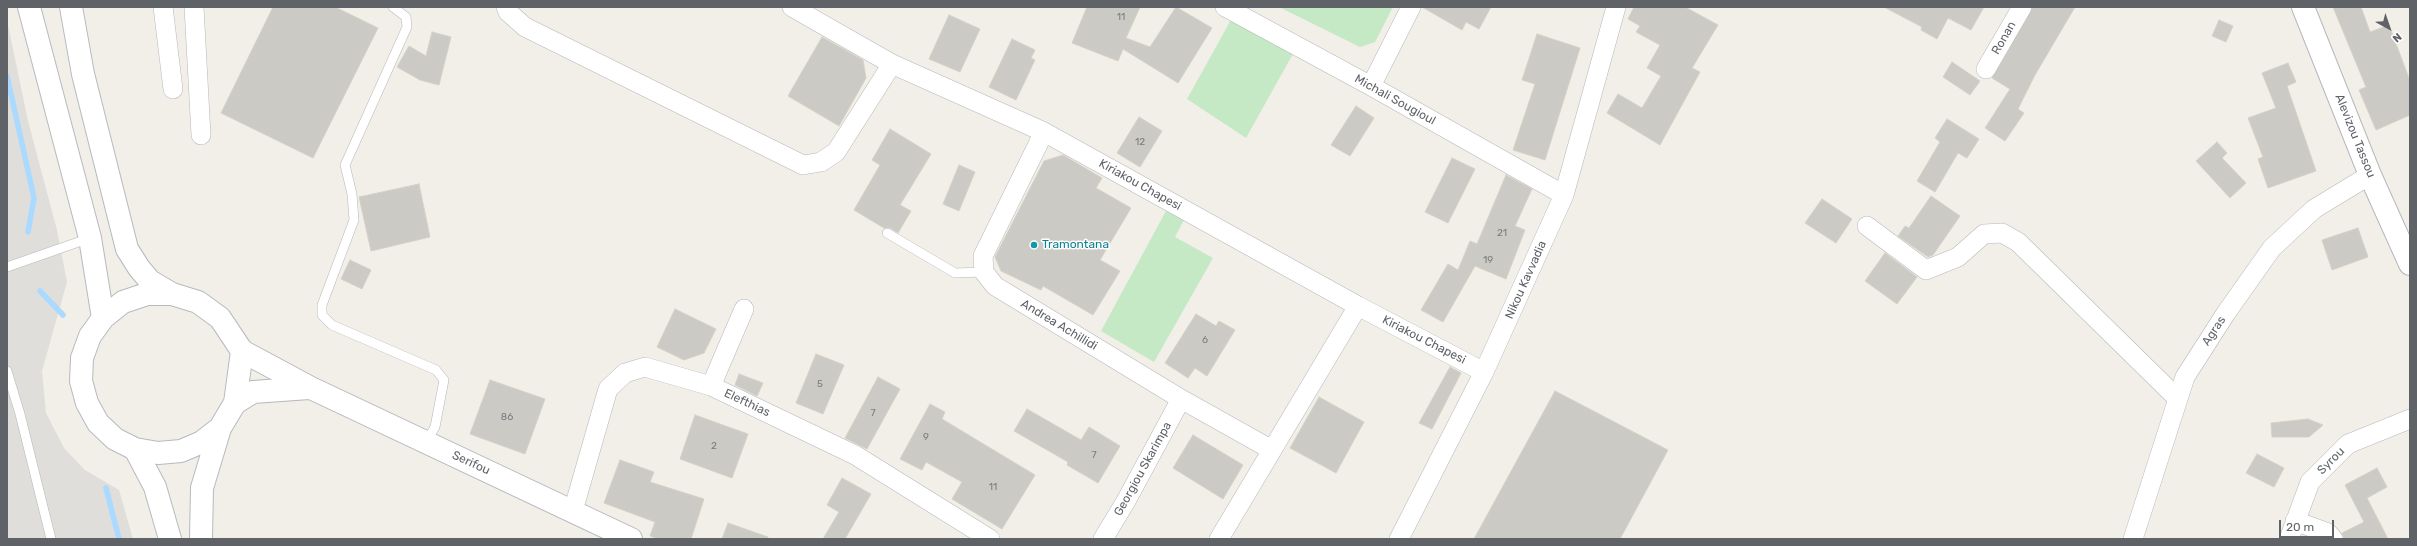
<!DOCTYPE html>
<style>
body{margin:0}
#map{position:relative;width:2417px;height:546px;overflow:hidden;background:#f1efe8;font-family:Rubik,sans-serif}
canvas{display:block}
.frame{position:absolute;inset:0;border:8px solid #5f6368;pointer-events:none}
.north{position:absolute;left:2369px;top:8px;width:40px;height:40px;-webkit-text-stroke:3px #fff;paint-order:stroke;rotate:140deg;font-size:11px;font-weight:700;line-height:16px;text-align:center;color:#5f6368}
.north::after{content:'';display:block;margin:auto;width:14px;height:18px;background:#5f6368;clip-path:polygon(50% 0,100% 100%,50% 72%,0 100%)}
.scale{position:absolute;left:2279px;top:520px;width:55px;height:18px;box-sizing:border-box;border:2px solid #5f6368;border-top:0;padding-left:5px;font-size:12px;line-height:14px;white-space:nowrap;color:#5f6368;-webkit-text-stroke:3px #fff;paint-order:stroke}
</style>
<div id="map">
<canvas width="2417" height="546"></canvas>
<div class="frame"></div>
<div class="north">N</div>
<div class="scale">20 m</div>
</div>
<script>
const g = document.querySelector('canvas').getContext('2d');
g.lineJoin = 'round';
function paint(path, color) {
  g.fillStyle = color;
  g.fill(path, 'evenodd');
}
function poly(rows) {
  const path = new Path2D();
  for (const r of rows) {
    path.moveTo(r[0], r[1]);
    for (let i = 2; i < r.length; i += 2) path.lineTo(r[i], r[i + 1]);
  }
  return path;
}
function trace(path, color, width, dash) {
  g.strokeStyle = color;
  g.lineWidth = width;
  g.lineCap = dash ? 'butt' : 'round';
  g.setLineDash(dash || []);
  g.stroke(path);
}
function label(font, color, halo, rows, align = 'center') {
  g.font = font + ' Rubik,sans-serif';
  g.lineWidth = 3;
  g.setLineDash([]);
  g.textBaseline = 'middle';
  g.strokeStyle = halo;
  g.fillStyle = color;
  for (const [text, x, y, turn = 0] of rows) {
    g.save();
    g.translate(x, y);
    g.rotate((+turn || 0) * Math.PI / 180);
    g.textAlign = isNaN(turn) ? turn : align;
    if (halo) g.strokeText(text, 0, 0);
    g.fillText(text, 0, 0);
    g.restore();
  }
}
paint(poly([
 [7,20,28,121,57,230,67,282,42,371,46,413,64,448,85,470,119,490,133,539,7,539]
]), '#e0deda');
paint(poly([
 [1279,7,1393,7,1375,42,1360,47],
 [1232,18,1294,52,1246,138,1187,99],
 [1166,211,1184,220,1175,237,1213,258,1154,362,1101,331]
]), '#c5e8c5');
trace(poly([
 [7,76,34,198,28,232],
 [40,291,63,315],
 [106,488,119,539]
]), '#aadaff', 5.5);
const building = poly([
 [273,7,335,7,378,28,313,158,221,113,273,7],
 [1087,7,1140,7,1126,38,1150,47,1176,7,1212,28,1178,83,1123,49,1118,61,1072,43,1087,7],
 [1422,7,1491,7,1479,29,1466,22,1462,30,1422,7],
 [1634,7,1685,7,1718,25,1692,68,1700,72,1660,145,1607,113,1618,94,1642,108,1661,76,1647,68,1660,45,1636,32,1640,26,1628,19,1634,7],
 [1884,7,1984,7,1971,30,1948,18,1937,39,1921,30,1922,27,1884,7],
 [2033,7,2075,7,2035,75,2018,109,2024,113,2005,141,1985,128,2010,89,1992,78,2033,7],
 [2333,7,2361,7,2370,32,2389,25,2410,81,2410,115,2376,130,2359,90,2366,87,2333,7],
 [949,15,980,29,960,72,929,59,949,15],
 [2219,20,2233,26,2226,42,2212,36,2219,20],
 [432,32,451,37,439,85,420,80,397,67,409,46,426,56,432,32],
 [1537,34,1580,48,1545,160,1513,150,1535,84,1522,80,1537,34],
 [822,37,863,60,866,78,839,126,788,96,822,37],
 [1012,39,1035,50,1031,58,1035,60,1016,100,989,87,1012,39],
 [1952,62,1980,81,1970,95,1943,77,1952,62],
 [2288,63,2296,82,2287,86,2316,171,2268,188,2258,159,2263,157,2248,118,2276,108,2262,73,2288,63],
 [1356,106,1374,118,1350,156,1331,145,1356,106],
 [1139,117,1162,131,1140,167,1117,153,1139,117],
 [1947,119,1979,139,1967,158,1958,153,1935,192,1917,181,1940,142,1935,138,1947,119],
 [890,129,931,154,900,205,911,211,898,233,890,228,884,228,854,210,880,165,872,160,890,129],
 [2217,142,2227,153,2222,158,2246,183,2230,198,2196,161,2217,142],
 [1063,155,1102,178,1096,188,1131,208,1100,260,1120,271,1093,315,1043,286,1041,290,1001,271,995,257,1044,161,1063,155],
 [1452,158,1475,169,1448,223,1425,212,1452,158],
 [959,165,975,172,959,211,943,204,959,165],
 [1506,175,1532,189,1515,226,1525,230,1506,279,1475,266,1443,322,1421,310,1448,264,1458,270,1470,241,1477,244,1506,175],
 [419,184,430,237,371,251,359,197,419,184],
 [1931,196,1960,216,1933,255,1928,257,1898,236,1905,226,1909,228,1931,196],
 [1822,199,1852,219,1836,243,1805,223,1822,199],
 [2358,228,2368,257,2332,270,2322,240,2358,228],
 [1885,253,1917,277,1897,304,1865,281,1885,253],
 [350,260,371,270,362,289,341,279,350,260],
 [675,309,716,329,704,353,684,360,657,347,675,309],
 [1196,314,1216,326,1219,321,1235,330,1207,376,1195,368,1188,378,1165,363,1196,314],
 [816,354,844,365,823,414,796,403,816,354],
 [1450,367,1461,373,1432,429,1419,423,1450,367],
 [739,374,763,383,757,396,735,385,739,374],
 [878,377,900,389,867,449,845,438,878,377],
 [490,380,545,399,525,454,470,434,490,380],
 [1555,391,1668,450,1620,539,1474,539,1555,391],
 [1319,397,1364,422,1336,473,1290,448,1319,397],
 [930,404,945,412,942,419,1035,475,1002,529,952,499,962,482,926,462,922,470,900,459,930,404],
 [1027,409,1081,440,1089,427,1120,446,1098,483,1067,465,1068,462,1014,431,1027,409],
 [695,415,748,434,732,478,680,459,695,415],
 [2308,419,2323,425,2309,437,2272,437,2271,423,2308,419],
 [1193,435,1243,465,1223,499,1173,468,1193,435],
 [2257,454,2284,468,2274,487,2246,473,2257,454],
 [620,460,654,472,650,482,704,499,691,539,659,539,650,536,655,522,604,503,620,460],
 [2377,468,2387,487,2367,498,2388,539,2344,539,2342,533,2364,522,2345,485,2377,468],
 [842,478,871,494,845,539,823,539,839,512,827,505,842,478],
 [728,523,768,537,768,539,722,539,728,523]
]);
paint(building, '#cccac5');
trace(building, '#d6d1c6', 1);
const service = poly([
 [393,7,406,17,407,27,345,165,352,194,354,220,322,305,322,315,332,325,436,370,444,380,435,427,426,442],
 [887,233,955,273,984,272],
 [7,267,90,238],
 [7,371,20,414,51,539]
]);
const minor = poly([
 [163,7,173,89],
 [194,7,201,135],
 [506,7,508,12,525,27,803,165,821,162,836,152,892,64],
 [792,7,892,64,1044,132,1358,306,1484,372],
 [1225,7,1371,86,1564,195],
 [1986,69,2022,7],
 [1371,86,1411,7],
 [1044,132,983,256,984,272,995,286,1181,399,1272,450],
 [1867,226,1926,270,1958,257,1984,234,2002,233,2018,242,2178,399],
 [711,386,744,309],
 [573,511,608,389,625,373,645,367,711,386,855,455,990,539],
 [2295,521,2328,533,2333,539],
 [1103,539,1126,501,1181,399],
 [1219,539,1358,306],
 [1399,539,1484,372,1564,195,1616,7],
 [2133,539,2185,377,2226,313,2272,248,2314,209,2370,175],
 [2289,539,2310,482,2348,444,2410,419]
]);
const tertiary = poly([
 [2303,7,2370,175,2410,264],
 [242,351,311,388,631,539],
 [235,403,253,392,309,388]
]);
const secondary = poly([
 [29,7,90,238,103,318],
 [71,7,83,74,127,249,139,268,150,281,172,294,198,302,220,318,242,351,235,403,220,428,202,488,201,539],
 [172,294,147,294,123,302,103,318,90,336,82,358,81,381,87,403,98,423,115,439,135,449,158,453,181,451,202,442,220,428],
 [135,449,155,487,170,539]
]);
trace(service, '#b5b8bc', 10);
trace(minor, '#b5b8bc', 20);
trace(tertiary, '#b5b8bc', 24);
trace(secondary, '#b6babf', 24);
trace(service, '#fff', 9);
trace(minor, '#fff', 19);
trace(tertiary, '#fff', 22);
trace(secondary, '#fff', 22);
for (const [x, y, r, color] of [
 [1034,245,4,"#0f9aa8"]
]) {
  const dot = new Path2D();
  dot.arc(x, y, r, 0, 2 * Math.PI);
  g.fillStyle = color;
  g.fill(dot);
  trace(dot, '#fff', 1.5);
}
label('10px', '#7a7d7f', null, [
 ["11",1121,17],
 ["12",1140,142],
 ["21",1502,233],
 ["19",1488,260],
 ["6",1205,340],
 ["5",820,384],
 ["7",873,413],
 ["86",507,417],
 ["9",926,437],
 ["2",714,446],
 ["7",1094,455],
 ["11",993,487]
]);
label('12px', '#5f6368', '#fff', [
 ["Ronan",2004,38,-60],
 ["Michali Sougioul",1395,100,29],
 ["Alevizou Tassou",2355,136,68],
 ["Kiriakou Chapesi",1140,185,29],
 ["Nikou Kavvadia",1526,280,-66],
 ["Andrea Achillidi",1059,325,31],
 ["Agras",2214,331,-57],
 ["Kiriakou Chapesi",1424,340,27],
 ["Elefthias",747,403,25],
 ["Syrou",2331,461,-45],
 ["Serifou",471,463,25],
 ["Georgiou Skarimpa",1143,469,-61]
]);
label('12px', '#0d838f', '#fff', [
 ["Tramontana",1042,245]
], 'left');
</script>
